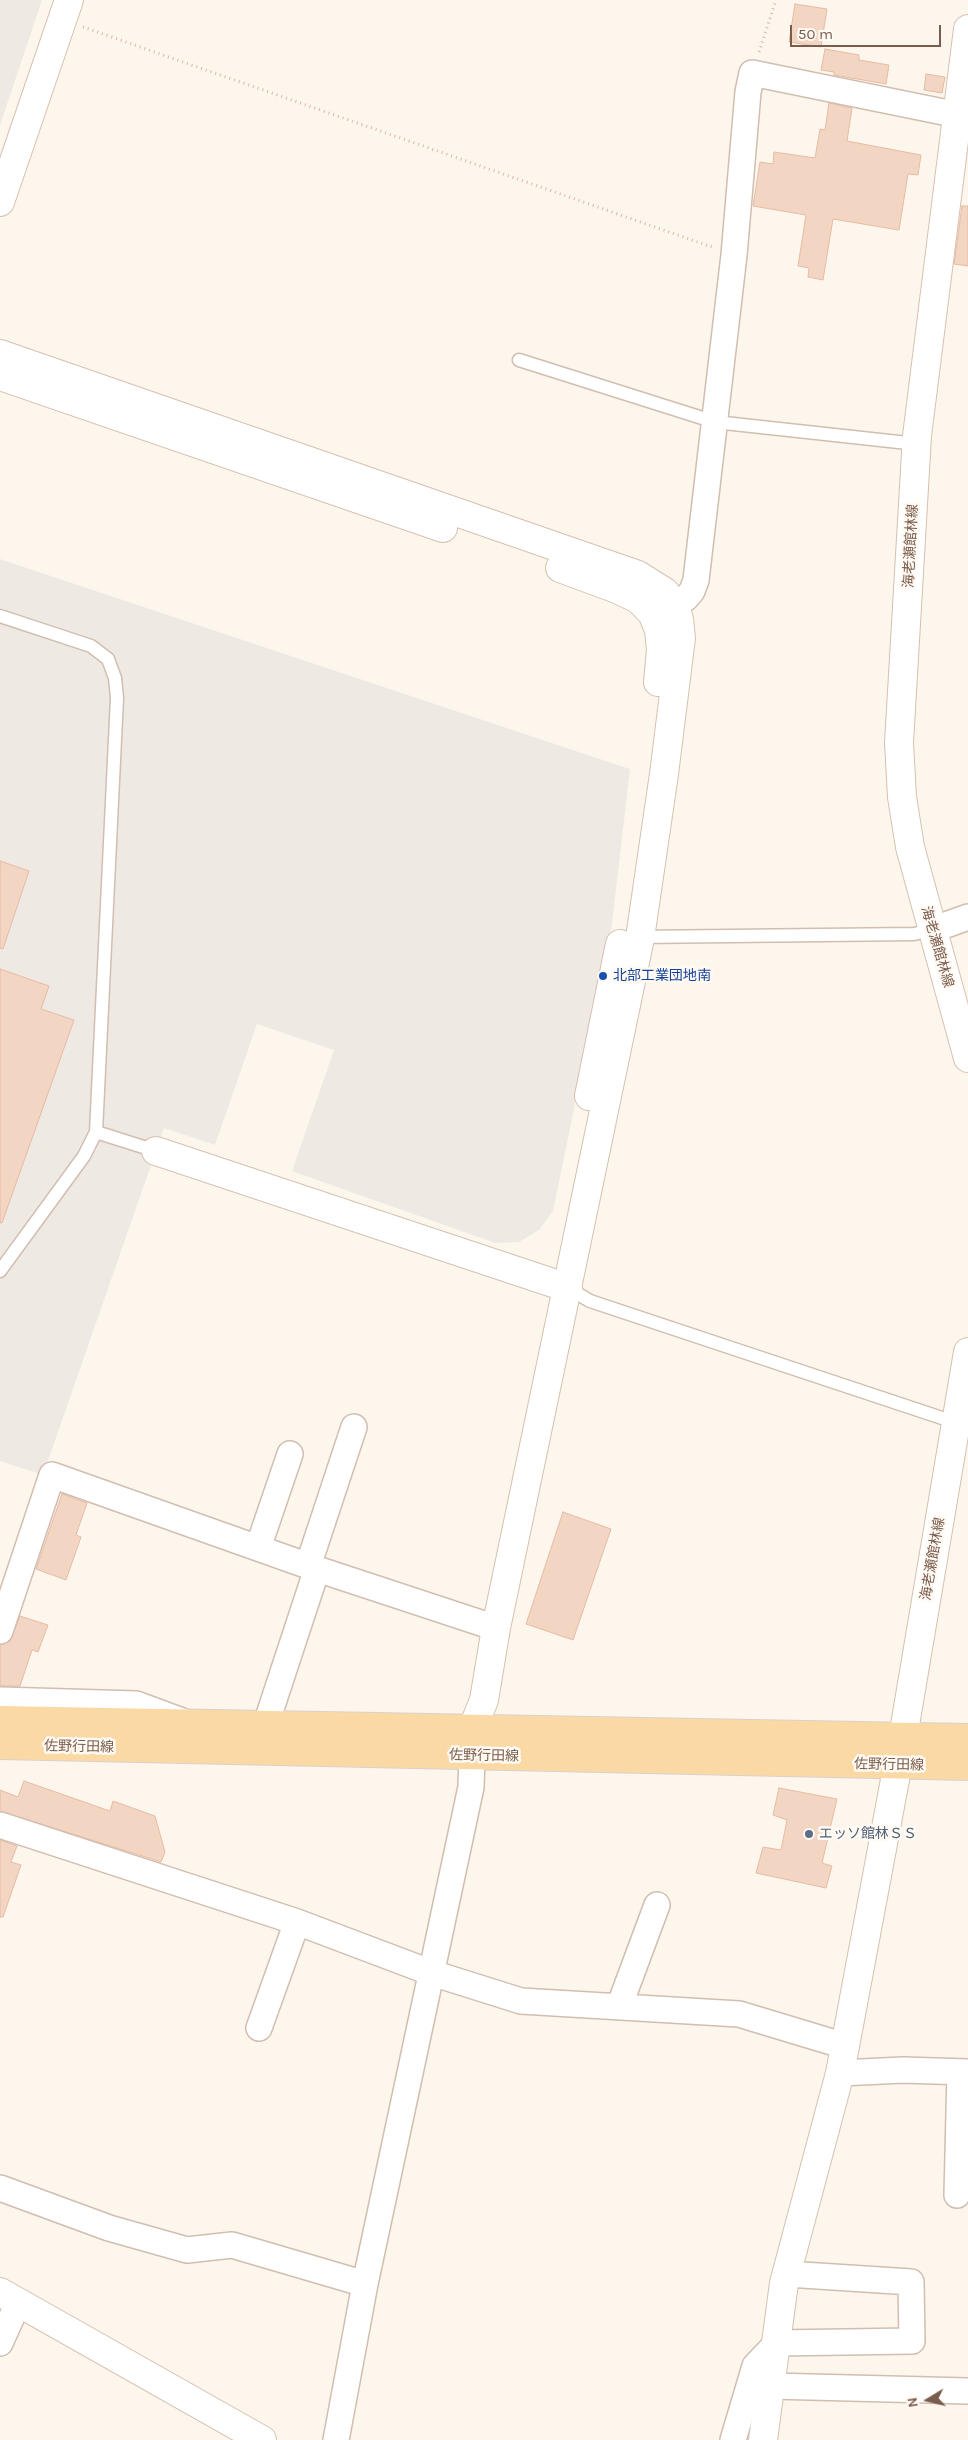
<!DOCTYPE html>
<meta charset="utf-8">
<style>
body{margin:0}
#map{position:relative;width:968px;height:2440px;overflow:hidden;background:#fdf6ec;font-family:Karla,sans-serif}
canvas{display:block}
.north{position:absolute;left:903px;top:2375px;width:50px;height:50px;-webkit-text-stroke:4px #fffaf3;paint-order:stroke;rotate:261deg;font-size:14px;font-weight:700;line-height:20px;text-align:center;color:#7a5c4d}
.north::after{content:'';display:block;margin:auto;width:18px;height:22px;background:#7a5c4d;clip-path:polygon(50% 0,100% 100%,50% 72%,0 100%)}
.scale{position:absolute;left:790px;top:25px;width:151px;height:22px;box-sizing:border-box;border:2px solid #7a5c4d;border-top:0;padding-left:6px;font-size:15px;line-height:18px;white-space:nowrap;color:#7a5c4d;-webkit-text-stroke:4px #fffaf3;paint-order:stroke}
</style>
<div id="map">
<canvas width="968" height="2440"></canvas>
<div class="north">N</div>
<div class="scale">50 m</div>
</div>
<script>
const g = document.querySelector('canvas').getContext('2d');
g.lineJoin = 'round';
function paint(path, color) {
  g.fillStyle = color;
  g.fill(path, 'evenodd');
}
function poly(rows) {
  const path = new Path2D();
  for (const r of rows) {
    path.moveTo(r[0], r[1]);
    for (let i = 2; i < r.length; i += 2) path.lineTo(r[i], r[i + 1]);
  }
  return path;
}
function trace(path, color, width, dash) {
  g.strokeStyle = color;
  g.lineWidth = width;
  g.lineCap = dash ? 'butt' : 'round';
  g.setLineDash(dash || []);
  g.stroke(path);
}
function label(font, color, halo, rows, align = 'center') {
  g.font = font + ' Karla,"Noto Sans JP",sans-serif';
  g.lineWidth = 5;
  g.setLineDash([]);
  g.textBaseline = 'middle';
  g.strokeStyle = halo;
  g.fillStyle = color;
  for (const [text, x, y, turn = 0] of rows) {
    g.save();
    g.translate(x, y);
    g.rotate((+turn || 0) * Math.PI / 180);
    g.textAlign = isNaN(turn) ? turn : align;
    if (halo) g.strokeText(text, 0, 0);
    g.fillText(text, 0, 0);
    g.restore();
  }
}
paint(poly([
 [0,0,42,0,0,125],
 [0,559,630,769,612,924,553,1211,539,1230,519,1242,495,1243,292,1171,334,1050,257,1024,215,1145,164,1128,43,1475,0,1461]
]), '#efe9e4');
const building = poly([
 [795,4,827,9,821,47,789,42,795,4],
 [825,49,859,55,859,60,889,65,886,84,834,75,834,72,821,70,825,49],
 [926,74,945,77,942,93,924,90,926,74],
 [829,103,852,108,847,141,921,155,918,175,908,174,899,230,833,219,823,280,808,277,809,268,798,266,806,215,753,206,760,162,773,164,774,152,815,158,820,129,825,130,829,103],
 [962,206,968,206,968,266,954,264,962,206],
 [0,861,29,871,3,949,0,948,0,861],
 [0,969,49,986,41,1009,74,1020,2,1223,0,1223,0,969],
 [62,1494,87,1503,76,1535,81,1537,66,1580,36,1569,62,1494],
 [563,1512,611,1529,573,1640,526,1624,563,1512],
 [20,1616,48,1625,38,1652,32,1650,20,1686,0,1686,0,1645,10,1641,20,1616],
 [24,1781,110,1811,113,1801,155,1816,165,1852,161,1862,0,1811,0,1790,18,1797,24,1781],
 [779,1788,837,1799,822,1863,832,1866,826,1888,756,1873,763,1847,781,1850,787,1820,773,1815,779,1788],
 [0,1840,17,1846,11,1862,21,1865,3,1917,0,1917,0,1840]
]);
paint(building, '#f3d5c3');
trace(building, '#e6bba3', 1);
const lane = poly([
 [519,360,715,422,917,444],
 [0,616,91,646,108,659,115,678,117,698,96,1132,84,1156,0,1271],
 [637,937,914,934,932,930],
 [96,1132,156,1151],
 [568,1288,590,1301,942,1418,957,1420]
]);
const street = poly([
 [674,604,686,598,692,591,696,580,734,255,748,92,752,73,968,117],
 [932,930,968,917],
 [258,1548,290,1454],
 [308,1566,354,1427],
 [0,1631,52,1475,317,1569,496,1628],
 [0,1700,136,1704,182,1721],
 [266,1724,317,1569],
 [0,1825,297,1922,432,1973,521,2001,739,2014,845,2046],
 [619,2007,657,1905],
 [259,2028,297,1922],
 [840,2073,903,2070,968,2072],
 [0,2188,109,2228,187,2250,232,2245,365,2284],
 [957,2195,960,2072],
 [0,2343,18,2303],
 [771,2386,968,2391],
 [336,2440,365,2284,471,1787,472,1756],
 [733,2440,755,2366,777,2343,912,2341,911,2282,787,2274]
]);
const secondary = poly([
 [968,29,917,436,899,743,902,797,910,847,968,1058],
 [0,202,69,0],
 [0,354,638,575,665,592,674,604,679,619,681,638,664,774,640,938,496,1628,484,1700,472,1730],
 [0,376,443,528],
 [560,568,617,589,638,599,652,613,659,630,661,650,658,682],
 [589,1096,620,944],
 [156,1151,568,1288],
 [0,2292,262,2440],
 [763,2440,784,2283,840,2073,903,1737,968,1352]
]);
const primary = poly([
 [0,1720,968,1738],
 [0,1745,968,1766]
]);
trace(lane, '#d1beb0', 15);
trace(street, '#d1beb0', 28);
trace(secondary, '#d6c0b0', 30);
trace(primary, '#dad1cd', 30);
trace(poly([
 [83,27,712,247],
 [759,52,776,0]
]), '#d9b8a5', 3, [1, 4]);
trace(lane, '#fff', 12);
trace(street, '#fff', 25);
trace(secondary, '#fff', 28);
trace(primary, '#fbd9a5', 28);
for (const [x, y, r, color] of [
 [603,976,5,"#1a4fb4"],
 [809,1834,5,"#5c6f8a"]
]) {
  const dot = new Path2D();
  dot.arc(x, y, r, 0, 2 * Math.PI);
  g.fillStyle = color;
  g.fill(dot);
  trace(dot, '#fffaf3', 2);
}
label('14px', '#7a5c4d', '#fffaf3', [
 ["海老瀬館林線",911,546,-87],
 ["海老瀬館林線",937,947,74],
 ["海老瀬館林線",933,1559,-80],
 ["佐野行田線",79,1747,1],
 ["佐野行田線",484,1756,1],
 ["佐野行田線",889,1765,1]
]);
label('14px', '#164399', '#fffaf3', [
 ["北部工業団地南",613,976]
], 'left');
label('14px', '#4e5e75', '#fffaf3', [
 ["エッソ館林ＳＳ",819,1834]
], 'left');
</script>
